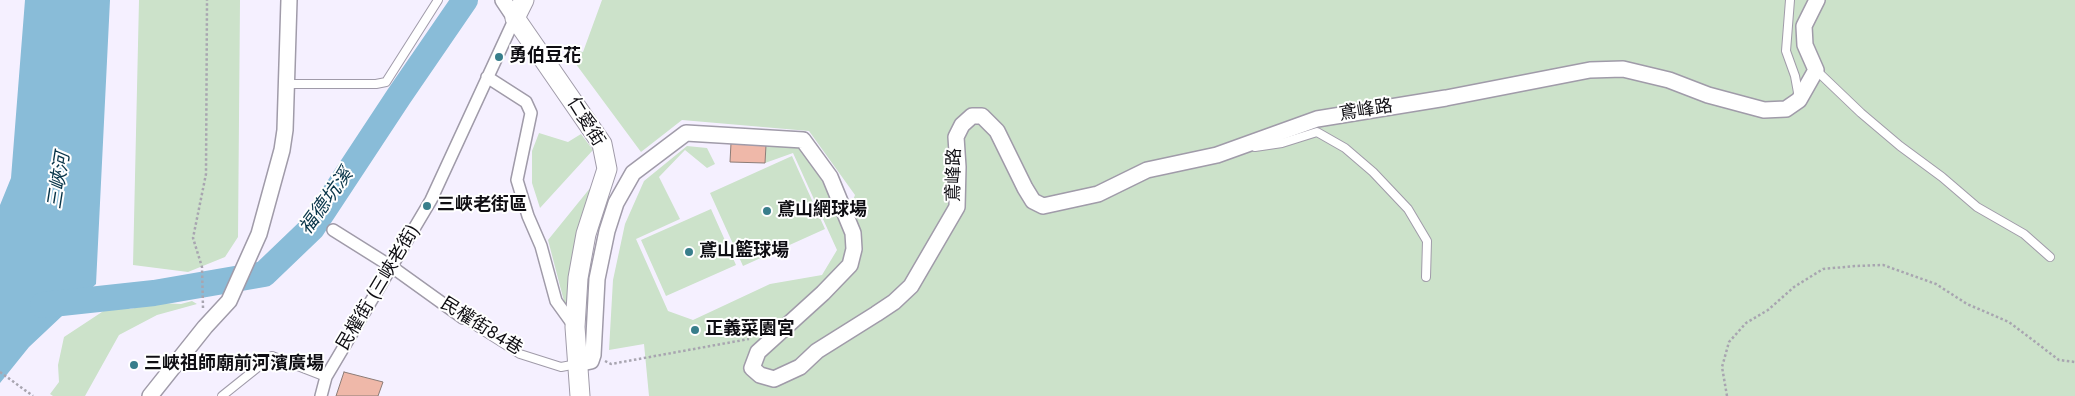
<!DOCTYPE html>
<meta charset="utf-8">
<style>
body{margin:0}
canvas{display:block;background:#f5f0ff}
</style>
<canvas width="2075" height="396"></canvas>
<script>
const g = document.querySelector('canvas').getContext('2d');
g.lineJoin = 'round';
function paint(path, color) {
  g.fillStyle = color;
  g.fill(path, 'evenodd');
}
function poly(rows) {
  const path = new Path2D();
  for (const r of rows) {
    path.moveTo(r[0], r[1]);
    for (let i = 2; i < r.length; i += 2) path.lineTo(r[i], r[i + 1]);
  }
  return path;
}
function trace(path, color, width, dash) {
  g.strokeStyle = color;
  g.lineWidth = width;
  g.lineCap = dash ? 'butt' : 'round';
  g.setLineDash(dash || []);
  g.stroke(path);
}
function label(font, color, halo, rows, align = 'center') {
  g.font = font + ' Jost,"Noto Sans TC",sans-serif';
  g.lineWidth = 4;
  g.setLineDash([]);
  g.textBaseline = 'middle';
  g.strokeStyle = halo;
  g.fillStyle = color;
  for (const [text, x, y, turn = 0] of rows) {
    g.save();
    g.translate(x, y);
    g.rotate((+turn || 0) * Math.PI / 180);
    g.textAlign = isNaN(turn) ? turn : align;
    if (halo) g.strokeText(text, 0, 0);
    g.fillText(text, 0, 0);
    g.restore();
  }
}
paint(poly([
 [139,0,240,0,238,237,225,257,188,272,133,265],
 [602,0,2075,0,2075,396,649,396,644,344,609,350,613,280,625,224,644,181,687,146,707,148,715,164,707,168,685,150,659,177,680,219,636,239,668,311,693,320,770,284,822,275,837,250,793,153,765,163,766,145,798,146,825,181,844,223,855,195,809,131,682,120,641,152,564,48,583,52],
 [539,133,568,142,581,134,593,150,540,208,532,183,532,151],
 [792,156,825,229,743,266,710,193],
 [595,182,568,308,565,305,548,240],
 [711,209,736,265,666,296,641,240],
 [192,301,197,304,157,315,119,335,85,396,53,396,50,394,59,382,58,365,64,337,105,310,121,306,130,309,158,303,181,304]
]), '#cce2ca');
paint(poly([
 [25,0,110,0,96,284,29,347,0,383,0,205,11,178]
]), '#89bcd8');
trace(poly([
 [43,305,154,293,264,274,312,228,399,96,465,0]
]), '#89bcd8', 26);
const building = poly([
 [731,143,766,145,765,163,730,162,731,143],
 [344,372,383,382,378,396,336,396,344,372]
]);
paint(building, '#efb8a9');
trace(building, '#8c7c77', 1);
const service = poly([
 [1790,0,1786,51,1795,76,1799,98],
 [1816,70,1861,113,1900,146,1942,177,1977,207,2024,234,2050,257],
 [287,84,376,84,386,82,438,0],
 [1255,147,1282,143,1317,132,1345,148,1373,172,1408,209,1427,241,1426,277],
 [463,318,520,354,561,367,577,364],
 [222,396,272,356,326,377]
]);
const pedestrian = poly([
 [487,77,526,102,531,113,517,180,528,216,541,246,556,301,574,326],
 [333,230,392,267,463,318],
 [321,396,326,377,431,200,515,18]
]);
const minor = poly([
 [503,0,515,18],
 [577,364,591,361,593,355,597,279,607,231,616,203,633,173,686,133,803,140,830,177,853,233,854,249,850,265,823,293,758,352,752,368,760,375,774,379,800,367,817,351,876,314,894,302,911,286,957,207,958,167,956,137,962,125,972,116,982,116,997,131,1025,188,1033,201,1043,206,1098,194,1147,170,1217,155,1317,119,1446,98,1590,70,1623,69,1669,80,1708,95,1764,110,1786,109,1799,100,1816,70,1805,45,1804,26,1817,0],
 [150,396,205,327,229,301,259,234,282,150,285,130,289,0]
]);
const tertiary = poly([
 [524,0,515,18,602,144,607,169,586,234,578,278,575,327,580,396]
]);
trace(service, '#a09ba9', 10);
trace(pedestrian, '#a09ba9', 14);
trace(minor, '#a09ba9', 18);
trace(tertiary, '#a09ba9', 21);
trace(poly([
 [203,308,202,267,193,238,206,174,207,0],
 [605,361,611,364,749,339],
 [0,372,33,396],
 [1727,396,1722,367,1729,342,1746,323,1768,310,1794,287,1823,269,1855,266,1883,265,1936,284,1967,304,2009,322,2059,360,2075,362]
]), '#a8a5b0', 2.5, [2.5, 2.5]);
trace(service, '#fff', 8);
trace(pedestrian, '#fff', 11);
trace(minor, '#fff', 15);
trace(tertiary, '#fff', 19);
for (const [x, y, r, color] of [
 [499,57,5,"#387e8b"],
 [427,206,5,"#387e8b"],
 [767,211,5,"#387e8b"],
 [689,252,5,"#387e8b"],
 [695,330,5,"#387e8b"],
 [134,365,5,"#387e8b"]
]) {
  const dot = new Path2D();
  dot.arc(x, y, r, 0, 2 * Math.PI);
  g.fillStyle = color;
  g.fill(dot);
  trace(dot, '#fff', 2);
}
label('bold 18px', '#0f0e13', '#fff', [
 ["勇伯豆花",509,57],
 ["三峽老街區",437,206],
 ["鳶山網球場",777,211],
 ["鳶山籃球場",699,252],
 ["正義菜園宮",705,330],
 ["三峽祖師廟前河濱廣場",144,365]
], 'left');
label('18px', '#0f0e13', '#fff', [
 ["鳶峰路",1366,111,-9],
 ["仁愛街",585,122,58],
 ["鳶峰路",955,175,-89],
 ["民權街 (三峽老街)",379,288,-59],
 ["民權街84巷",481,327,32]
]);
label('italic 19px', '#073448', '#fff', [
 ["三峽河",60,181,-81],
 ["福德坑溪",327,202,-54]
]);
</script>
